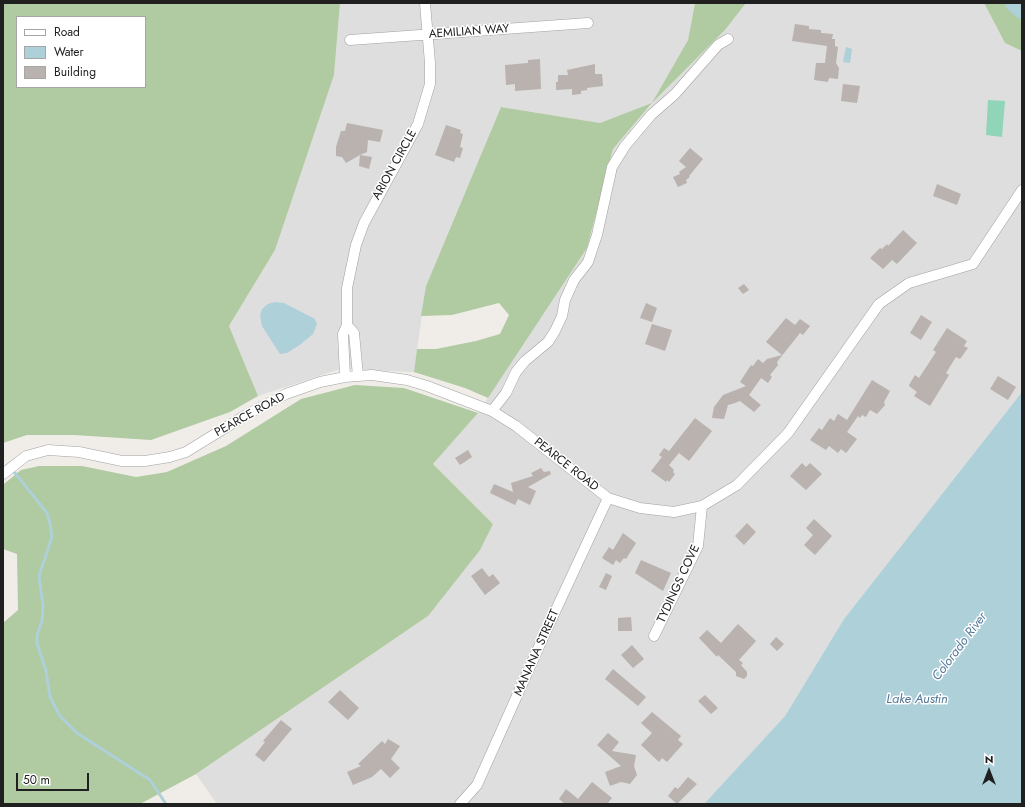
<!DOCTYPE html>
<style>
body{margin:0}
#map{position:relative;width:1025px;height:807px;overflow:hidden;background:#f0ede8;font-family:Jost,sans-serif}
canvas{display:block}
.frame{position:absolute;inset:0;border:4px solid #202020;pointer-events:none}
.legend{position:absolute;left:16px;top:16px;width:130px;height:72px;box-sizing:border-box;background:#fff;border:1px solid #a6a6a6;margin:0;padding:5px 7px;list-style:none;font-size:12px;color:#202020}
.legend li{display:flex;align-items:center;gap:8px;height:20px}
.legend b{width:20px;border:1px solid #a6a6a6}
.north{position:absolute;left:969px;top:751px;width:40px;height:40px;-webkit-text-stroke:3px #fff;paint-order:stroke;rotate:0deg;font-size:11px;font-weight:700;line-height:16px;text-align:center;color:#202020}
.north::after{content:'';display:block;margin:auto;width:14px;height:18px;background:#202020;clip-path:polygon(50% 0,100% 100%,50% 72%,0 100%)}
.scale{position:absolute;left:16px;top:773px;width:73px;height:18px;box-sizing:border-box;border:2px solid #202020;border-top:0;padding-left:5px;font-size:12px;line-height:14px;white-space:nowrap;color:#202020;-webkit-text-stroke:3px #fff;paint-order:stroke}
</style>
<div id="map">
<canvas width="1025" height="807"></canvas>
<div class="frame"></div>
<ul class="legend">
<li><b style="height:5px;background:#fff"></b>Road</li>
<li><b style="height:11px;background:#aed0d8"></b>Water</li>
<li><b style="height:11px;background:#b9b2ae"></b>Building</li>
</ul>
<div class="north">N</div>
<div class="scale">50 m</div>
</div>
<script>
const g = document.querySelector('canvas').getContext('2d');
g.lineJoin = 'round';
function paint(path, color) {
  g.fillStyle = color;
  g.fill(path, 'evenodd');
}
function poly(rows) {
  const path = new Path2D();
  for (const r of rows) {
    path.moveTo(r[0], r[1]);
    for (let i = 2; i < r.length; i += 2) path.lineTo(r[i], r[i + 1]);
  }
  return path;
}
function trace(path, color, width, dash) {
  g.strokeStyle = color;
  g.lineWidth = width;
  g.lineCap = dash ? 'butt' : 'round';
  g.setLineDash(dash || []);
  g.stroke(path);
}
function label(font, color, halo, rows, align = 'center') {
  g.font = font + ' Jost,sans-serif';
  g.lineWidth = 3;
  g.setLineDash([]);
  g.textBaseline = 'middle';
  g.strokeStyle = halo;
  g.fillStyle = color;
  for (const [text, x, y, turn = 0] of rows) {
    g.save();
    g.translate(x, y);
    g.rotate((+turn || 0) * Math.PI / 180);
    g.textAlign = isNaN(turn) ? turn : align;
    if (halo) g.strokeText(text, 0, 0);
    g.fillText(text, 0, 0);
    g.restore();
  }
}
paint(poly([
 [340,3,695,3,688,40,654,101,725,30,746,3,984,3,1005,43,1022,51,1022,392,844,619,785,716,704,804,217,804,196,774,428,616,493,524,433,464,478,413,587,248,613,149,652,104,600,123,501,107,426,286,414,372,340,369,258,396,229,326,275,250,334,75]
]), '#dedede');
paint(poly([
 [3,3,340,3,334,75,275,250,229,326,258,396,230,412,151,440,74,435,27,435,3,443],
 [17,17,145,17,145,87,17,87],
 [695,3,746,3,725,30,652,103,613,149,587,248,488,398,465,388,414,372,417,349,436,349,476,341,500,334,509,315,499,303,452,315,421,316,426,286,501,107,600,123,652,103,688,40],
 [984,3,1022,3,1022,51,1005,43],
 [355,385,404,388,478,413,433,464,493,524,480,550,428,616,196,774,140,804,3,804,3,623,18,610,17,554,3,549,4,484,21,470,39,466,82,466,136,477,167,472,226,446,301,399]
]), '#b0caa2');
paint(poly([
 [988,100,1005,101,1002,137,986,135]
]), '#90d5b7');
paint(poly([
 [846,47,852,49,850,63,843,62],
 [275,302,284,303,315,319,317,324,313,334,301,344,287,353,280,354,262,326,260,316,262,309,268,304],
 [1022,392,1022,804,704,804,785,716,844,619]
]), '#aed0d8');
trace(poly([
 [15,473,47,513,50,524,52,537,39,576,43,606,42,621,37,635,37,643,46,671,50,697,60,716,77,733,150,780,166,804]
]), '#aed0d8', 3);
trace(poly([
 [1014,3,1022,10]
]), '#aed0d8', 18);
paint(poly([
 [795,24,809,26,809,29,821,30,821,33,833,34,832,39,835,39,835,46,838,47,836,63,839,68,838,79,829,78,828,82,814,80,816,63,825,63,827,46,792,41],
 [540,59,541,89,515,91,515,84,506,85,505,65,528,63,528,60],
 [595,64,595,74,602,74,603,86,587,88,587,90,581,91,581,94,572,95,572,89,556,90,556,82,558,82,558,75,568,75,567,70],
 [843,84,860,86,857,103,841,101],
 [347,123,383,130,380,142,368,140,367,152,360,155,372,157,369,169,359,166,360,155,346,163,342,157,336,156,336,147,341,131,345,131],
 [446,125,461,130,460,133,463,134,460,147,463,148,460,158,456,157,454,162,435,155],
 [690,148,703,159,689,176,690,177,686,180,687,183,678,187,673,177,680,174,679,172,686,167,679,161],
 [937,184,961,194,957,205,933,196],
 [903,230,917,243,897,264,892,260,883,269,870,258,880,248,882,249,887,244,888,246],
 [744,284,749,290,743,294,738,288],
 [646,303,657,308,652,322,640,318],
 [921,315,932,322,921,340,910,333],
 [786,318,795,325,800,319,810,326,803,335,800,333,777,362,778,365,770,375,772,377,768,383,761,378,749,395,761,405,754,412,740,401,735,403,728,405,724,419,712,418,714,407,723,395,746,386,740,382,751,365,753,366,758,359,763,363,767,359,782,355,766,342],
 [652,324,672,330,665,351,645,344],
 [947,328,967,341,964,346,968,348,960,359,956,357,946,373,949,375,930,406,914,396,917,392,909,386,909,385,915,375,919,378,936,352,933,350],
 [998,376,1016,387,1008,400,990,389],
 [872,380,890,391,884,402,885,405,877,414,870,410,866,417,862,415,860,418,858,416,847,432,857,439,846,453,841,449,838,453,829,446,826,450,813,442,810,440,819,428,822,430,830,418,834,421,838,414,847,420],
 [695,418,712,431,689,461,679,453,669,465,674,470,673,472,675,474,669,482,667,480,666,482,651,471,662,457,659,455,664,448,669,451],
 [468,450,472,457,460,465,455,458],
 [802,463,806,467,810,463,822,474,806,490,790,476],
 [541,468,544,472,550,471,551,474,528,487,536,491,530,505,518,499,515,505,490,493,494,484,513,492,511,483,533,476,531,473],
 [814,519,832,536,815,555,804,545,813,535,806,528],
 [747,523,756,532,744,545,735,536],
 [623,533,636,543,626,559,624,558,620,563,616,560,613,565,602,558,609,547,613,550],
 [641,560,671,573,663,591,635,573],
 [482,568,489,577,493,574,500,583,485,595,471,576],
 [606,573,612,576,606,590,599,587],
 [631,617,632,631,618,631,618,618],
 [738,624,756,641,739,660,743,663,741,665,747,672,747,676,744,679,736,676,736,672,718,655,717,657,699,638,707,630,721,643],
 [776,637,784,644,777,651,770,644],
 [632,645,644,659,633,668,621,655],
 [613,669,646,697,638,706,605,679],
 [340,690,359,708,348,720,328,702],
 [705,695,718,708,711,714,698,701],
 [652,712,681,736,678,740,683,744,667,762,662,758,659,762,641,745,652,733,641,723],
 [281,720,292,729,264,762,255,755,265,742,263,741],
 [608,733,619,742,612,751,636,755,634,766,637,775,630,784,621,782,610,786,605,772,621,766,597,745],
 [388,739,400,746,391,759,400,768,390,778,381,769,372,777,353,785,347,772,361,766,358,764,382,741,385,744],
 [688,777,697,784,677,804,668,796,675,787,678,789],
 [592,782,612,798,607,804,565,804,559,799,566,789,578,799]
]), '#b9b2ae');
const minor = poly([
 [350,40,588,23],
 [347,325,354,333,358,376],
 [345,377,343,334,347,325,347,288,356,245,364,223,418,124,430,84,430,63,425,3],
 [492,411,506,393,516,372,525,361,548,342,555,331,562,316,565,300,574,280,588,262,597,235,612,167,625,146,651,115,675,94,718,45,728,39],
 [3,474,26,456,48,450,79,452,122,461,145,461,170,457,186,452,246,415,286,394,320,382,345,377,372,375,407,380,427,386,492,411,516,426,608,498,640,508,674,512,702,506,737,485,788,433,879,304,909,283,973,264,1022,190],
 [654,636,698,546,702,506],
 [460,804,477,785,546,631,608,498]
]);
trace(minor, '#a1a1a1', 11);
trace(minor, '#fff', 10);
label('12px', '#202020', '#fff', [
 ["AEMILIAN WAY",469,32,-4],
 ["ARION CIRCLE",395,165,-61],
 ["PEARCE ROAD",250,415,-29],
 ["PEARCE ROAD",566,465,38],
 ["TYDINGS COVE",679,584,-65],
 ["MANANA STREET",537,653,-66]
]);
label('italic 13px', '#517796', '#fff', [
 ["Colorado River",960,647,-53],
 ["Lake Austin",917,700]
]);
</script>
